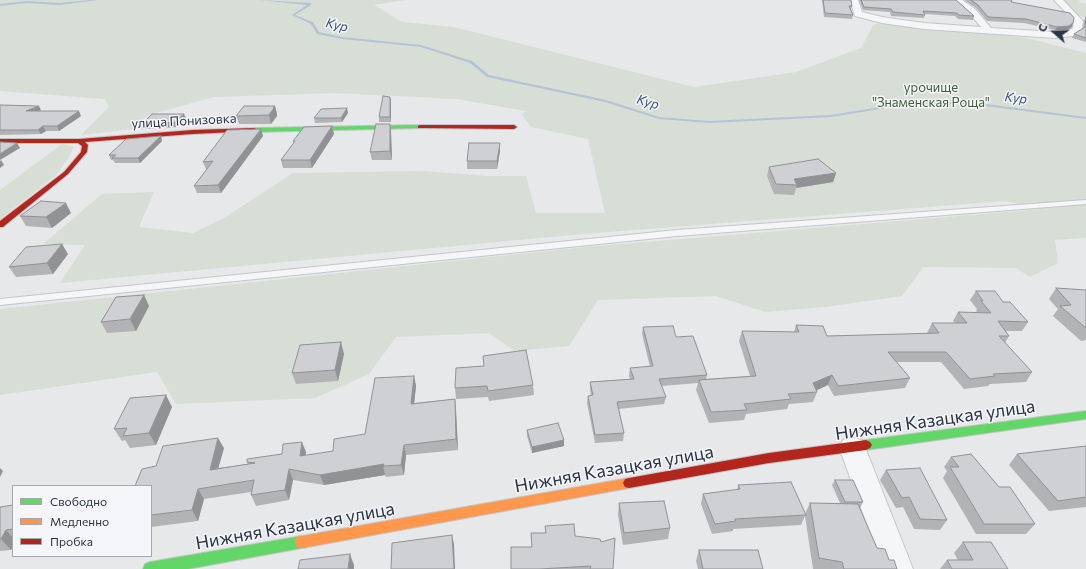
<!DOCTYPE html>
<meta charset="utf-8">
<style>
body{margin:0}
#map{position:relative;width:1086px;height:569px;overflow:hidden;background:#e6e8ea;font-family:Commissioner,sans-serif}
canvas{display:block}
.legend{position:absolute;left:12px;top:485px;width:140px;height:72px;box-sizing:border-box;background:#f4f6f9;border:1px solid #a4a8b1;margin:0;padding:5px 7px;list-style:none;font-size:12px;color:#2b3445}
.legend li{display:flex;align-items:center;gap:8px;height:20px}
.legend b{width:20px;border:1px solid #a4a8b1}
.north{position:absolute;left:1034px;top:12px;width:40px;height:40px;-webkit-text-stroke:3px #f4f6f9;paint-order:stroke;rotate:290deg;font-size:11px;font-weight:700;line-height:16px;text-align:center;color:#2b3445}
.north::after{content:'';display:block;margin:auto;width:14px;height:18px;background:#2b3445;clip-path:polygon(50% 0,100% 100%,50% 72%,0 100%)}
</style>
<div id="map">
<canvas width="1086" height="569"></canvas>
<ul class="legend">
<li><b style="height:5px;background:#63d668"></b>Свободно</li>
<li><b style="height:5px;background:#ff974d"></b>Медленно</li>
<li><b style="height:5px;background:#b3261e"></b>Пробка</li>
</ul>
<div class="north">С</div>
</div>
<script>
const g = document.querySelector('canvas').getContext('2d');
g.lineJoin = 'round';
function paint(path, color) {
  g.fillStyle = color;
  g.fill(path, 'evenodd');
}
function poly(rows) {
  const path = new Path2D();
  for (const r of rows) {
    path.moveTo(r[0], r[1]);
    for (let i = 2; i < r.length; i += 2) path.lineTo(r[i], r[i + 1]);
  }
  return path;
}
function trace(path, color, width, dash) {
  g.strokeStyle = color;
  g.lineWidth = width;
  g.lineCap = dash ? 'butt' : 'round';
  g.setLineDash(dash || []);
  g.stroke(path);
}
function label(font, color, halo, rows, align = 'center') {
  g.font = font + ' Commissioner,sans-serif';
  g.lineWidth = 3;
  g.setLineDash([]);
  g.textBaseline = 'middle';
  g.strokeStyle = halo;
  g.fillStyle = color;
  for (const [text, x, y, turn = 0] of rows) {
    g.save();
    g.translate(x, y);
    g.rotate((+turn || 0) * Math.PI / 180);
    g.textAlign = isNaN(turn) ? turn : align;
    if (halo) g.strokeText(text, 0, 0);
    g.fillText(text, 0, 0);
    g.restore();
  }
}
paint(poly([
 [0,0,405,0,374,5,402,22,454,27,694,87,796,72,861,48,873,25,882,22,967,30,1027,38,1086,53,1086,238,1055,240,1058,263,1030,277,1016,268,923,267,902,296,825,307,765,312,716,296,598,300,569,346,515,351,489,333,396,337,369,374,315,398,176,404,157,372,0,395,0,309,585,247,1043,209,1005,201,583,234,60,283,85,245,43,244,102,194,154,192,139,227,193,233,224,218,293,173,423,171,488,176,526,176,536,213,605,213,588,139,531,127,522,115,526,111,456,99,336,93,214,97,149,115,133,129,81,135,109,107,105,99,0,91],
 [1061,0,1080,0,1079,2,1086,4,1086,17,1078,16],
 [62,144,74,147,68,159,55,176,0,219,0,190]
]), '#d6ded6');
paint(poly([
 [89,0,97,0,60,5,27,3,0,6,0,4,27,1,60,3,89,0],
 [259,0,311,3,311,5,295,15,313,22,319,32,342,37,421,45,472,61,489,75,606,100,659,117,709,121,831,115,917,101,978,103,1086,117,1086,119,978,105,917,103,831,117,709,123,659,119,605,102,487,77,470,63,421,47,342,39,317,34,311,24,292,15,307,5,259,0]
]), '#b4c4d5');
const lane = poly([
 [1086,200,1086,204,677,236,0,305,0,299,677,230,1086,200]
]);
const street = poly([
 [850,0,858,0,862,12,882,17,924,23,981,27,969,13,953,0,962,0,975,9,991,28,1055,32,1068,31,1073,28,1074,21,1054,0,1063,0,1083,21,1082,29,1073,36,1055,38,924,29,882,23,855,16,850,0],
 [852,437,861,440,865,447,913,569,883,569,839,447,843,440,852,437]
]);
const fast = poly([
 [420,125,422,126,422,128,254,132,251,130,254,128,420,125],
 [1086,411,1086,419,866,450,862,448,860,445,862,442,866,440,1086,411],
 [302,536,307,537,309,542,307,547,302,548,188,569,143,569,145,564,150,562,302,536]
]);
const slow = poly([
 [629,478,633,479,635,483,633,487,629,488,302,548,297,547,295,542,297,537,302,536,629,478]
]);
const jam = poly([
 [420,125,514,125,517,127,514,129,418,128,418,126,420,125],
 [254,128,256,129,256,131,193,134,85,142,88,145,87,152,68,174,3,227,0,227,0,221,64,172,81,152,82,146,78,143,0,143,0,139,79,139,193,130,254,128],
 [866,440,870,442,872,445,870,448,866,450,769,463,629,488,625,487,623,483,625,479,629,478,769,453,866,440]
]);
trace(lane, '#c4c6c8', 2);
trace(street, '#c4c6c8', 2);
trace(fast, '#c4c6c8', 2);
trace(slow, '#c4c6c8', 2);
trace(jam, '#c4c6c8', 2);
paint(lane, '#f5f6f7');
paint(street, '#f5f6f7');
paint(fast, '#63d668');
paint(slow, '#ff974d');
paint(jam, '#b3261e');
paint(poly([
 [822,0,851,0,852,6,851,9,853,15,852,19,824,17],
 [859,0,956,0,974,16,973,20,958,19,955,16,925,14,924,18,891,16,890,12,863,10],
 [964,0,1012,0,1011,2,1072,27,1068,30,1055,30,1024,23,987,21,976,8],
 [1086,17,1086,42,1072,38,1074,34,1083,28,1084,20],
 [390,97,391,101,391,122,379,122,379,117],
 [0,105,41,110,39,111,81,116,59,131,46,131,41,134,0,135],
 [275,106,277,114,277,116,271,124,239,124,236,116],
 [348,113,342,122,315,123,314,118],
 [390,124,391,132,392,160,372,160,370,152],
 [332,126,334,134,312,168,283,168,281,160,294,143,293,141],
 [261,129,263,136,221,193,197,193,194,186,207,169,206,169,203,162],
 [161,136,162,141,140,163,115,163,113,160,111,160,109,155],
 [500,151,497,169,467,169,467,161],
 [769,167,836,173,833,182,796,188,794,195,774,194,767,176],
 [71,213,52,228,26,226,20,216],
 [68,254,53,274,16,277,9,267],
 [1056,288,1086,290,1086,340,1081,341,1053,316,1058,309,1049,299],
 [976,291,1003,302,1028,322,1022,331,1006,331,1009,336,1005,343,1032,372,1026,382,990,384,988,386,964,389,941,362,897,362,910,378,905,388,834,396,828,385,816,390,817,392,813,402,789,404,787,409,746,414,744,420,709,423,696,390,698,383,662,386,666,397,664,404,619,409,624,433,623,441,595,443,587,403,588,396,591,395,590,390,590,382,630,379,629,376,630,368,650,367,642,334,643,327,676,337,707,375,706,379,750,376,739,341,742,331,794,332,796,325,827,336,927,334,927,333,932,323,955,323,953,321,958,312,977,312,976,311,977,309,970,300],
 [149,306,136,331,107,333,101,322],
 [344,354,338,381,296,384,292,373],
 [483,356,533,385,534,395,489,401,488,397,456,399,455,388,484,366],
 [414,376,416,386,414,403,455,399,456,410,458,450,406,455,404,475,386,477,385,475,324,485,293,480,289,500,256,506,251,495,251,492,204,499,198,521,151,527,151,486,156,466,224,448,218,468,248,464,247,462,306,452,305,456,333,451,365,434],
 [172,407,156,445,130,448,125,440,122,441,114,429],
 [527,430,564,440,564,446,532,453,527,436],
 [1086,446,1086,507,1049,511,1009,465,1017,454],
 [951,457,999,487,1035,524,1026,534,976,534,943,478,947,471,944,467],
 [886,470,947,520,940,530,914,529,903,507,896,508,880,480],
 [835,480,863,502,860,508,877,548,889,560,897,569,813,569,805,516,801,525,733,529,733,531,712,534,701,504,703,494,737,490,738,485,805,514,810,503,840,503,832,485],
 [619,503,670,528,668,539,623,545,618,515],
 [13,505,13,547,11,550,0,551,0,507],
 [545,526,575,536,613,569,511,569,545,533],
 [963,542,1008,569,940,569,947,560,958,560,954,553],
 [699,550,763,569,698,569,696,561]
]), '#b1b3b5');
paint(poly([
 [1073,23,1072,27,1068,30,1055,30,1057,27],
 [390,97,391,101,391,122,390,117],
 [39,106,41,110,29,116,26,111],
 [275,106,277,114,277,116,271,124,269,115],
 [347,108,348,113,342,122,341,118],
 [79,111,81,116,59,131,57,126],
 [184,114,186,118,177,127,142,129,141,125],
 [390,124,391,132,392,160,390,151],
 [43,126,46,131,41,134,38,130],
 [332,126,334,134,312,168,310,160],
 [261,129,263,136,221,193,218,185],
 [161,136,162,141,140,163,138,158],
 [17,143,20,148,0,160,0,154],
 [500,143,500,151,497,169,497,161],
 [1,160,4,165,0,168,0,161],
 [836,173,833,182,796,188,797,185,794,179],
 [66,203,71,213,52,228,46,217],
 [62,244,68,254,53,274,47,263],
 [144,295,149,306,136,331,130,319],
 [341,342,344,354,338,381,335,370],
 [832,375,828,385,811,393,813,383],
 [414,376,416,386,413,414,411,404],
 [166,395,172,407,156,445,149,433],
 [455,399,456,410,458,450,456,439],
 [218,438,224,448,215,480,210,470],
 [564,440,564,446,532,453,532,447],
 [302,442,306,452,304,467,300,456],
 [404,445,406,455,404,475,401,465],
 [384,464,383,466,385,475,324,485,320,475],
 [0,468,3,471,0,477],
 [289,469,293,480,289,500,285,490],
 [198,489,204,499,198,521,192,510],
 [6,530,13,538,13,547,11,550,1,539],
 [452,535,454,544,455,569,454,569],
 [350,554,354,565,354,569,348,569]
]), '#909294');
const building = poly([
 [823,0,851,0,852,6,849,6,853,15,825,13,823,0],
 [861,0,956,0,974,16,959,15,957,13,923,11,925,15,893,12,891,9,864,7,861,0],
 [971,0,1012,0,1011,2,1070,13,1074,18,1073,23,1069,26,1057,27,1026,19,988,17,978,5,971,0],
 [1086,17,1086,38,1074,34,1085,27,1086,17],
 [383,96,390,97,390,117,379,117,383,96],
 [0,105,39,106,26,111,79,111,57,126,43,126,38,130,0,130,0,105],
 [244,106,275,106,273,108,274,108,269,115,236,116,244,106],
 [347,108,341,118,314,118,321,109,347,108],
 [152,114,184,114,175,122,141,125,152,114],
 [376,124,390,124,390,151,370,152,376,124],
 [332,126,310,160,281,160,295,141,293,141,304,127,332,126],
 [261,129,218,185,194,186,213,161,203,162,227,130,261,129],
 [161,136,138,158,112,158,116,155,109,155,126,139,161,136],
 [0,142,17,143,0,154,0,142],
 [469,143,500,143,497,161,467,161,469,143],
 [818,159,836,173,794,179,797,185,776,184,769,167,818,159],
 [41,201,66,203,46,217,20,216,41,201],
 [62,244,47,263,9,267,26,247,62,244],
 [1056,288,1086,290,1086,328,1060,306,1071,305,1056,288],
 [976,291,995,291,1003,302,1010,302,1028,322,998,321,1009,336,999,336,1032,372,993,374,995,376,970,379,946,352,888,352,910,378,838,386,832,375,813,383,817,392,788,394,791,399,744,404,747,410,711,412,699,380,756,376,742,331,799,332,796,325,823,326,827,336,939,333,932,323,967,323,958,312,991,313,981,301,983,301,976,291],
 [144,295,130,319,101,322,116,297,144,295],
 [673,326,676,337,693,336,707,375,659,379,666,397,617,402,624,433,595,435,588,396,593,395,590,382,634,379,630,368,653,366,643,327,673,326],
 [341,342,335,370,292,373,300,345,341,342],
 [526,350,533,385,488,391,487,386,455,388,456,368,484,366,483,356,526,350],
 [414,376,411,404,455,399,456,439,404,445,401,465,383,466,384,464,320,475,289,469,285,490,251,495,254,480,198,489,192,510,151,515,151,486,135,486,142,469,156,466,163,446,218,438,210,470,255,463,247,462,247,459,282,454,283,444,302,442,300,456,333,451,334,439,365,434,375,378,414,376],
 [166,395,149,433,123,436,127,428,114,429,130,398,166,395],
 [558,423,564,440,532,447,527,430,558,423],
 [1086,446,1086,497,1058,501,1017,454,1086,446],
 [971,454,999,487,1010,487,1035,524,984,524,950,467,959,467,951,457,971,454],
 [920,468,947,520,920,519,909,497,902,498,886,470,920,468],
 [835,480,853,480,863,502,845,502,835,480],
 [791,482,806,515,735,519,736,521,715,524,703,494,740,489,738,485,791,482],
 [664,501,670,528,624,533,619,503,664,501],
 [810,503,858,504,877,548,885,549,889,560,894,560,897,569,844,569,842,562,819,558,810,503],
 [13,505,13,529,6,530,1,539,0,539,0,507,13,505],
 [574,524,575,536,600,539,601,542,615,538,613,569,590,569,591,566,540,569,511,569,511,547,532,547,531,533,546,533,545,526,574,524],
 [452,535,454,569,391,569,392,543,452,535],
 [963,542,991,542,1008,569,952,569,947,560,973,560,963,542],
 [699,550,758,550,763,569,703,569,699,550],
 [350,554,348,569,298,569,300,560,350,554]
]);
paint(building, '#ced0d3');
trace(building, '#909294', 1);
label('italic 13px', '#34527a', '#f4f6f9', [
 ["Кур",337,25,13],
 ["Кур",1016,98,7],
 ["Кур",648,102,16]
]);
label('13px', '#3f6138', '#f4f6f9', [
 ["урочище",931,88],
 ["\"Знаменская Роща\"",931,103]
]);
label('13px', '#2b3445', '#f4f6f9', [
 ["улица Понизовка",184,121,-3]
]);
label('18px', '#2b3445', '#f4f6f9', [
 ["Нижняя Казацкая улица",935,420,-8],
 ["Нижняя Казацкая улица",614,469,-10],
 ["Нижняя Казацкая улица",295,526,-10]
]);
</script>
